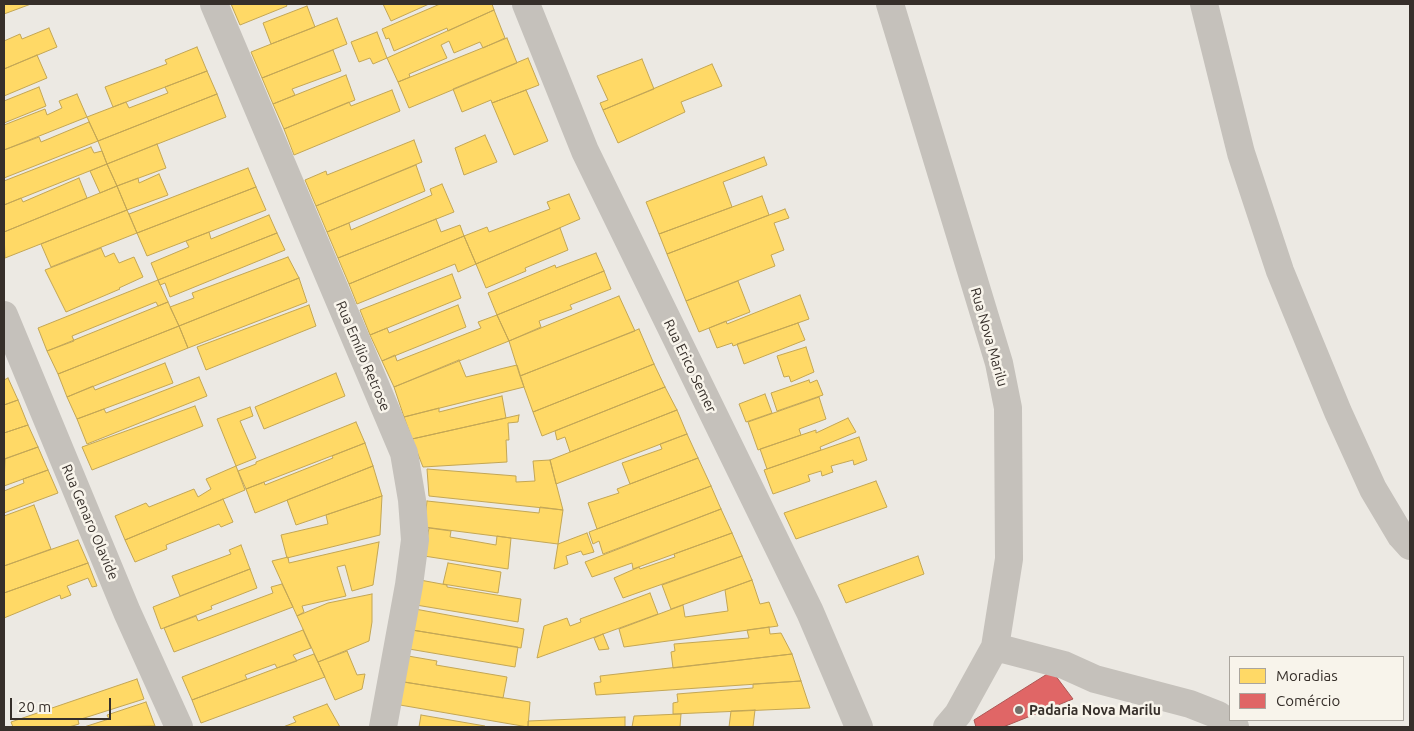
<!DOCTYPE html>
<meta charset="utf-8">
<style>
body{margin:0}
#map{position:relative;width:1414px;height:731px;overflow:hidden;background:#ece9e3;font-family:Ubuntu,sans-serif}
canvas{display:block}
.frame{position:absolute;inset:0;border:5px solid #362f2a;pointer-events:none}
.legend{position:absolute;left:1229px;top:656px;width:175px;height:65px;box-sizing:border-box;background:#f8f4eb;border:1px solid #aaa59e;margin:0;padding:6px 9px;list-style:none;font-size:15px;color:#362f2a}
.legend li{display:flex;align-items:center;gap:10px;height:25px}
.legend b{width:25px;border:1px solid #aaa59e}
.scale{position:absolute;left:10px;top:698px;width:101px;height:22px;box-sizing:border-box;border:2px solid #362f2a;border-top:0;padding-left:6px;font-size:15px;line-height:18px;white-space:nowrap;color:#362f2a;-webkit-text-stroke:4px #f8f4eb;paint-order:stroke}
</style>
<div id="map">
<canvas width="1414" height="731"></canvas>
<div class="frame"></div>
<ul class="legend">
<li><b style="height:14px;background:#ffd966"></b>Moradias</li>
<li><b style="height:14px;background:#e06666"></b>Comércio</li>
</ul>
<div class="scale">20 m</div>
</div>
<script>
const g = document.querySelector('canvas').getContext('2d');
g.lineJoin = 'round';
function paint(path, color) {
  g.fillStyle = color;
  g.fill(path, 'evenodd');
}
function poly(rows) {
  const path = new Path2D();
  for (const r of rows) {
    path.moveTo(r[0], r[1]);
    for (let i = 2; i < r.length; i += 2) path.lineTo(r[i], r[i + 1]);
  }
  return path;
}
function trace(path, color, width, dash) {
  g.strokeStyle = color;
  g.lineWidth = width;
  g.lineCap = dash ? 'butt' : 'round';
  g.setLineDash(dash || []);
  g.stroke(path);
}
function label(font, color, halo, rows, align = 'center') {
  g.font = font + ' Ubuntu,sans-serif';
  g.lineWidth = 5;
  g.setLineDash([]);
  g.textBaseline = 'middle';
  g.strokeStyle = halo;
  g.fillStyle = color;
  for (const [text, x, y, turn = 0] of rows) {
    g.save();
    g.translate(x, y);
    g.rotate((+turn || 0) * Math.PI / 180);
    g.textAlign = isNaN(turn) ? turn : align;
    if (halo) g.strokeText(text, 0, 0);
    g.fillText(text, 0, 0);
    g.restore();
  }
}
const homes = poly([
 [4,4,31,4,4,14,4,4],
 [231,4,286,4,287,6,240,25,231,4],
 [383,4,429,4,391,21,383,4],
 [440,4,492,4,494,10,448,31,447,28,394,51,389,38,386,39,382,29,440,4],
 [307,6,315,27,271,44,263,23,307,6],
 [494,10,505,38,483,48,480,42,454,53,449,41,441,45,447,58,409,74,410,77,398,82,387,58,494,10],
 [337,18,347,44,262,78,251,52,337,18],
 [49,28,57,47,4,69,4,41,20,34,22,39,49,28],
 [377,32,387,58,373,64,370,58,359,62,351,42,377,32],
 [507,38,517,63,409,108,398,82,507,38],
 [197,47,207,71,113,107,105,87,167,64,165,60,197,47],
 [333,50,341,71,292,89,295,95,273,104,262,78,333,50],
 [37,55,47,78,4,96,4,69,37,55],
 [528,58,539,85,492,103,491,100,462,112,453,89,528,58],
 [642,59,654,89,603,110,600,103,608,100,597,76,642,59],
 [712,64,722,86,681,102,685,112,618,143,603,110,712,64],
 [207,71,217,94,98,141,87,117,126,102,129,108,168,93,165,87,207,71],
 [346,75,355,100,284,129,273,104,346,75],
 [39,87,46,106,4,123,4,101,39,87],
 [392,90,400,111,294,155,284,129,349,102,351,106,392,90],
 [526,90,548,141,514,155,492,103,526,90],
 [77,94,87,117,4,150,4,125,45,109,47,115,62,108,59,101,77,94],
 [217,94,226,117,107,164,98,141,217,94],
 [89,122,98,141,4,178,4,150,39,137,41,142,89,122],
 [485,135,497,162,464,175,455,148,485,135],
 [414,140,422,162,316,206,305,180,326,171,327,175,414,140],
 [157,144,166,168,117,186,107,164,157,144],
 [91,147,94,153,102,151,107,164,4,205,4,181,91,147],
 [764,157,767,165,723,182,732,207,659,234,646,202,764,157],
 [107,164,117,186,100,193,90,171,107,164],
 [416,165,425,191,327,232,316,206,416,165],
 [248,168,256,187,137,233,129,214,248,168],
 [159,174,168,195,127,210,117,186,138,178,139,183,159,174],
 [79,178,87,198,4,232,4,205,21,198,23,202,79,178],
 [442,184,454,212,338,258,327,232,349,223,351,230,432,195,430,189,442,184],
 [117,186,127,210,5,258,4,232,117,186],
 [256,187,266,210,147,256,137,233,256,187],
 [569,194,580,219,476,264,464,236,487,227,489,232,550,209,547,202,569,194],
 [762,196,769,215,667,254,659,234,762,196],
 [785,209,789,218,774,223,784,250,771,255,775,266,686,301,667,254,785,209],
 [127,210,137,233,51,267,41,244,127,210],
 [269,215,277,233,158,280,151,263,189,247,186,241,209,232,211,239,269,215],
 [436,219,441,232,460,225,464,236,349,284,338,258,436,219],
 [560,228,568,250,525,268,526,271,486,288,476,264,560,228],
 [277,233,285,250,170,297,165,283,160,285,158,280,277,233],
 [464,236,476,264,458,272,455,264,357,304,349,284,464,236],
 [101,248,105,257,114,253,119,263,134,257,143,277,119,288,120,289,66,312,45,270,101,248],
 [596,253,604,271,497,315,488,293,555,265,556,268,596,253],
 [288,257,299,278,179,326,170,307,194,298,192,293,288,257],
 [604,271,611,289,570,305,572,309,539,321,541,327,509,341,497,315,604,271],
 [452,274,461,298,370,335,360,310,452,274],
 [299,278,307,302,188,348,179,326,299,278],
 [158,280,168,302,158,306,156,302,72,336,74,341,47,351,38,328,158,280],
 [738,281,750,312,699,332,686,301,738,281],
 [800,295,809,319,733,346,732,343,717,348,709,328,726,321,727,324,800,295],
 [619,296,635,331,520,376,509,341,619,296],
 [168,302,179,326,58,374,47,351,168,302],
 [309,305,316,326,206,370,197,347,309,305],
 [458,305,466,327,382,361,370,335,387,328,389,333,458,305],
 [497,315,509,341,394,387,382,361,395,355,397,361,481,328,478,322,497,315],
 [798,323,805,340,744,364,737,344,798,323],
 [179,326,188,348,67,397,58,374,179,326],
 [639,329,654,364,533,412,520,376,639,329],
 [806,347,814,372,791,382,789,376,784,377,777,356,806,347],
 [459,360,466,377,517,365,524,387,404,417,394,387,459,360],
 [165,363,173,383,77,419,67,397,93,386,95,390,165,363],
 [654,364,665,387,542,436,533,412,654,364],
 [336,373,345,396,264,429,255,407,336,373],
 [199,377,207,396,87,444,77,419,104,409,106,413,199,377],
 [8,378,18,400,4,405,4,380,8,378],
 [809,380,810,383,817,380,823,395,777,411,771,393,809,380],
 [665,387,677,410,570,452,565,437,557,440,555,431,665,387],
 [765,394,772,413,746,422,739,404,765,394],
 [502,396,506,418,412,439,404,417,439,408,439,412,502,396],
 [819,397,826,419,799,429,801,435,758,450,748,422,819,397],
 [18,400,28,425,4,433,4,405,18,400],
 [195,406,203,426,92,470,82,447,195,406],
 [250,407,253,416,240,421,256,458,236,466,217,419,250,407],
 [677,410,687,434,556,484,550,460,677,410],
 [519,415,518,422,508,423,509,440,506,440,507,462,423,467,412,439,519,415],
 [848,418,856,432,820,447,821,450,767,469,760,449,816,430,816,433,848,418],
 [356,422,365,443,246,489,238,471,256,464,256,462,356,422],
 [28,425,38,447,4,459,4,433,28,425],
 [687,434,698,458,630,484,622,463,662,449,660,444,687,434],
 [859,437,867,460,854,465,853,460,831,466,833,472,822,476,821,471,808,475,810,481,773,494,764,470,859,437],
 [365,443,373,466,255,513,246,489,264,482,265,485,333,458,332,456,365,443],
 [38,447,48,470,4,486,5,459,38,447],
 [698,458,711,486,597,529,588,503,619,493,617,489,698,458],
 [550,460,563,510,429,496,427,469,516,476,516,482,535,481,533,461,550,460],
 [236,466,245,490,125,540,115,516,146,503,149,507,194,489,198,497,211,489,206,479,236,466],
 [373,466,382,496,296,525,287,500,373,466],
 [48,470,58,493,4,513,4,491,24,483,23,479,48,470],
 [876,481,887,507,796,539,784,513,876,481],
 [711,486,721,509,603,554,599,541,593,544,589,532,711,486],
 [382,496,380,535,287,558,281,535,328,524,326,515,382,496],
 [223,499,233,522,221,527,219,524,166,545,167,549,135,562,125,540,223,499],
 [427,501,539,513,540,507,563,510,558,544,424,527,427,501],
 [34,505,51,549,4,566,4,516,34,505],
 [721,509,732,533,633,569,632,563,592,577,585,562,721,509],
 [429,528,451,531,450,537,496,545,497,536,511,538,508,569,424,556,429,528],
 [587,533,594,552,583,555,581,551,566,556,568,564,554,569,558,544,587,533],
 [732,533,742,556,623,598,614,578,639,567,640,569,675,557,674,554,732,533],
 [78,540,88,563,4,593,4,566,78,540],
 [379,542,373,585,352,591,345,565,337,567,346,596,302,606,304,612,297,616,272,561,288,557,289,563,379,542],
 [241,545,250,569,180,596,172,576,231,554,229,550,241,545],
 [742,556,752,580,671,609,662,585,742,556],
 [918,556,924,574,846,603,838,585,918,556],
 [88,563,97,586,92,587,88,578,67,586,71,595,61,599,60,595,4,618,4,593,88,563],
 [448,563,501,572,498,593,443,584,448,563],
 [250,569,257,588,211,606,212,609,161,629,153,607,250,569],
 [420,580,447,585,447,587,521,599,518,622,416,605,420,580],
 [752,580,760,604,769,602,778,626,624,647,619,629,683,605,685,617,728,611,725,590,752,580],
 [282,584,293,607,174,652,164,628,196,616,198,621,273,593,271,587,282,584],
 [650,593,658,614,537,658,544,626,567,618,570,626,581,622,580,619,650,593],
 [372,594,372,622,369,641,318,662,297,616,328,603,372,594],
 [415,609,524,629,521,648,412,630,415,609],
 [769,627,770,634,781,633,792,654,673,668,671,652,675,651,674,644,749,638,747,630,769,627],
 [303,630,311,648,293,655,297,661,277,668,275,664,245,675,247,679,192,700,182,677,303,630],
 [412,630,518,647,515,667,409,649,412,630],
 [603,634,609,649,599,650,594,638,603,634],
 [347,651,357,675,365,674,362,689,335,700,318,662,347,651],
 [314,654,325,677,201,723,192,700,314,654],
 [792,654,801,681,596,695,594,683,601,682,600,676,792,654],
 [408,656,437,661,436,665,507,677,503,698,404,682,408,656],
 [137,679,144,699,78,720,79,724,69,727,13,727,11,722,137,679],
 [801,681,810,708,673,714,673,703,678,702,677,694,753,688,753,684,801,681],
 [404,682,530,702,528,727,400,705,404,682],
 [146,702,155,726,84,727,109,719,107,715,146,702],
 [327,704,340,727,283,727,296,722,293,717,327,704],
 [755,710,753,727,729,727,731,711,755,710],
 [681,714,680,727,632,727,634,716,681,714],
 [421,715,485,726,485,727,419,727,421,715],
 [625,717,625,727,528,727,528,721,625,717]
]);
paint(homes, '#ffd966');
trace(homes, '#c3a654', 1);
const shops = poly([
 [1052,671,1073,699,1003,727,976,727,974,720,1052,671]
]);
paint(shops, '#e06666');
trace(shops, '#ad5654', 1);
trace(poly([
 [214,4,404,453,412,500,415,540,409,585,383,727],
 [526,4,585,151,810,612,859,727],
 [890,4,999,363,1008,408,1009,559,995,647,958,714,947,727],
 [1204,4,1241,153,1280,271,1338,412,1373,489,1401,536,1410,546],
 [4,315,127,612,179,727],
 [995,647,1064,665,1095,679,1190,704,1218,715,1235,727]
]), '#c5c1bb', 28);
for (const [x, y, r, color] of [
 [1019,710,5,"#76706b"]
]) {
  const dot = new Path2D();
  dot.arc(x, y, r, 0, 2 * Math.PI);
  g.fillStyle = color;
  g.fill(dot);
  trace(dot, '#f8f4eb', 2);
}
label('14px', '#362f2a', '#f8f4eb', [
 ["Rua Nova Marilu",989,337,74],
 ["Rua Emílio Retrose",363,356,67],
 ["Rua Erico Semer",690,366,64],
 ["Rua Genaro Olavide",90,522,67]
]);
label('bold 14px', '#362f2a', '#f8f4eb', [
 ["Padaria Nova Marilu",1029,710]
], 'left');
</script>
